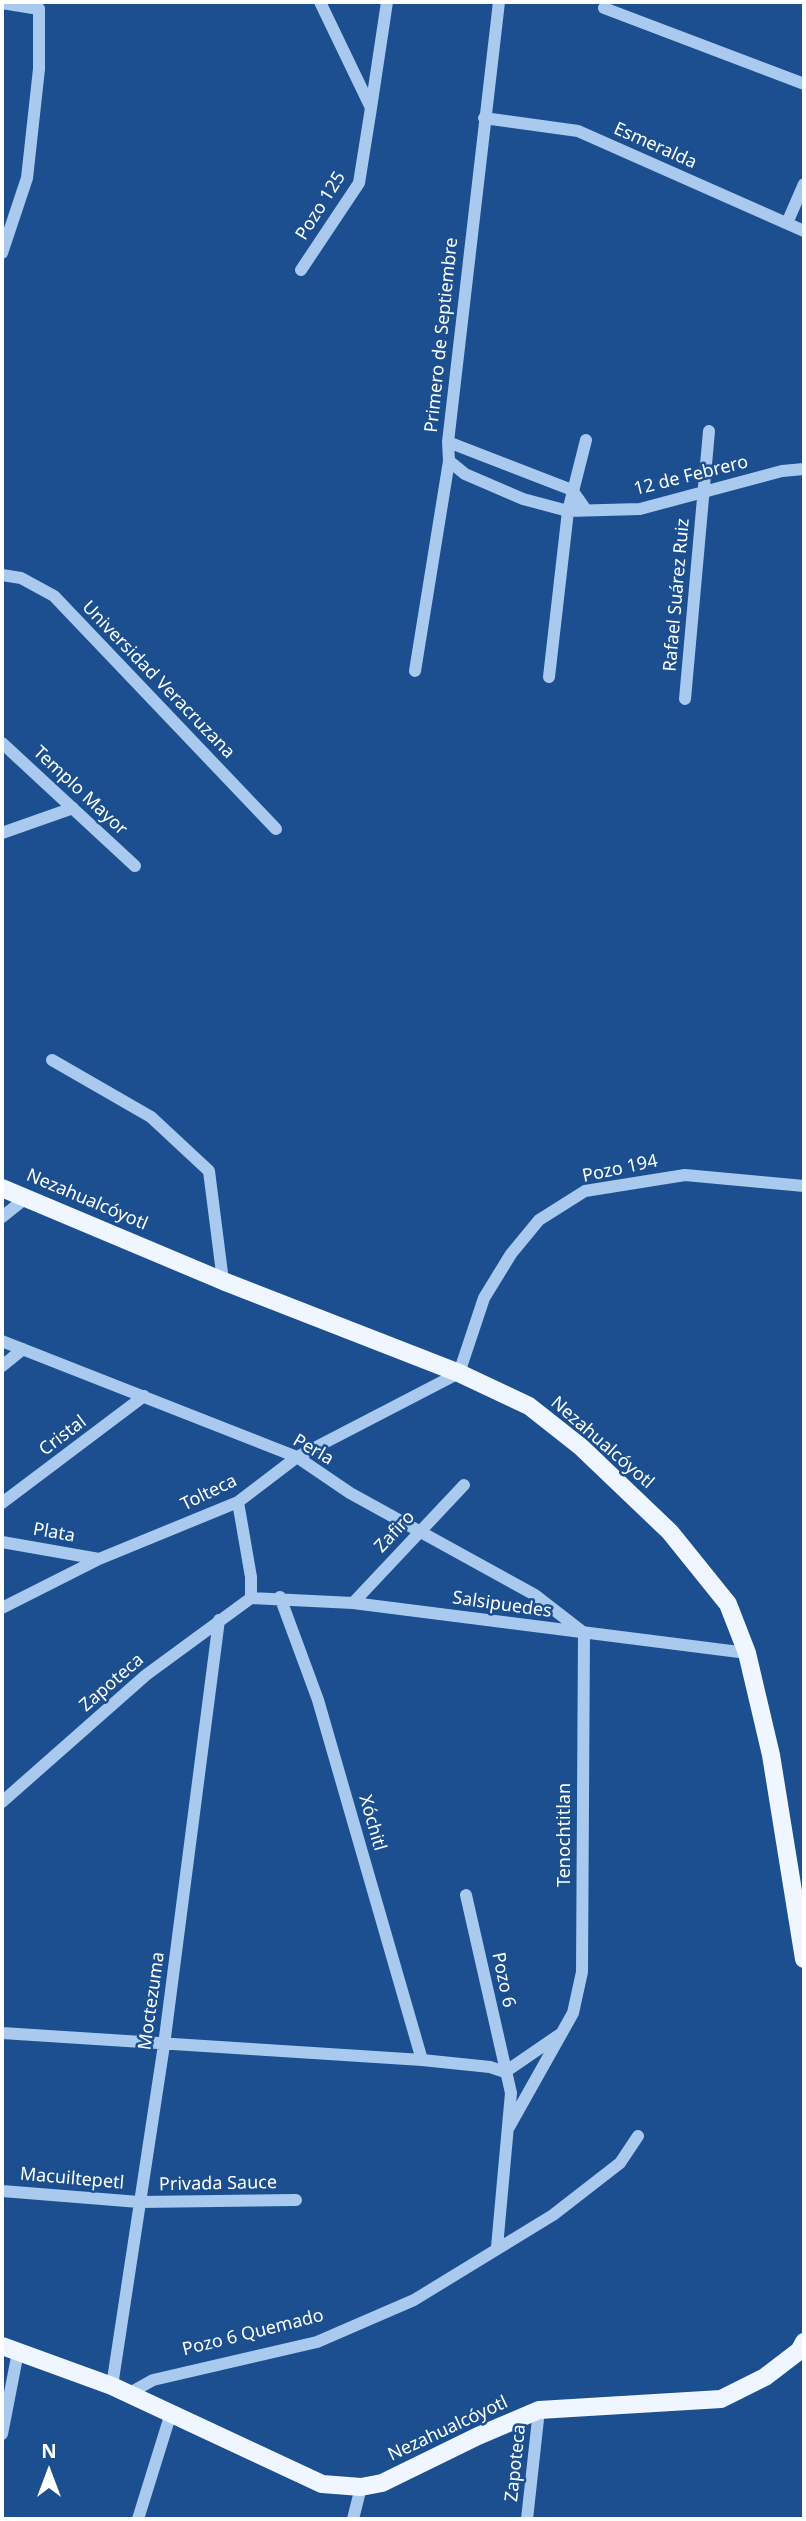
<!DOCTYPE html>
<meta charset="utf-8">
<style>
body{margin:0}
#map{position:relative;width:806px;height:2521px;overflow:hidden;background:#1b4f8f;font-family:"Noto Sans",sans-serif}
canvas{display:block}
.frame{position:absolute;inset:0;border:4px solid #fff;pointer-events:none}
.north{position:absolute;left:14px;top:2437px;width:70px;height:70px;-webkit-text-stroke:5px #1b4f8f;paint-order:stroke;rotate:0deg;font-size:19px;font-weight:700;line-height:28px;text-align:center;color:#fff}
.north::after{content:'';display:block;margin:auto;width:24px;height:32px;background:#fff;clip-path:polygon(50% 0,100% 100%,50% 72%,0 100%)}
</style>
<div id="map">
<canvas width="806" height="2521"></canvas>
<div class="frame"></div>
<div class="north">N</div>
</div>
<script>
const g = document.querySelector('canvas').getContext('2d');
g.lineJoin = 'round';
function poly(rows) {
  const path = new Path2D();
  for (const r of rows) {
    path.moveTo(r[0], r[1]);
    for (let i = 2; i < r.length; i += 2) path.lineTo(r[i], r[i + 1]);
  }
  return path;
}
function trace(path, color, width, dash) {
  g.strokeStyle = color;
  g.lineWidth = width;
  g.lineCap = dash ? 'butt' : 'round';
  g.setLineDash(dash || []);
  g.stroke(path);
}
function label(font, color, halo, rows, align = 'center') {
  g.font = font + ' "Noto Sans",sans-serif';
  g.lineWidth = 5;
  g.setLineDash([]);
  g.textBaseline = 'middle';
  g.strokeStyle = halo;
  g.fillStyle = color;
  for (const [text, x, y, turn = 0] of rows) {
    g.save();
    g.translate(x, y);
    g.rotate((+turn || 0) * Math.PI / 180);
    g.textAlign = isNaN(turn) ? turn : align;
    if (halo) g.strokeText(text, 0, 0);
    g.fillText(text, 0, 0);
    g.restore();
  }
}
trace(poly([
 [2,3,39,9,39,69,27,178,2,253],
 [604,8,804,84],
 [371,108,387,2],
 [484,118,578,131,804,231],
 [787,223,804,184],
 [301,270,359,183,371,108,320,2],
 [448,442,572,490,586,510],
 [449,461,465,474,523,499,568,511,640,509,782,471,804,469],
 [2,575,21,578,54,596,276,829],
 [415,671,449,461,448,442,499,2],
 [549,677,568,511,586,440],
 [685,699,709,431],
 [2,743,135,866],
 [2,833,73,808],
 [52,1060,151,1117,209,1171,223,1281],
 [2,1217,27,1197],
 [2,1341,297,1457,350,1493,535,1595,584,1633],
 [2,1366,23,1349],
 [238,1502,251,1577,251,1598],
 [2,1503,144,1396],
 [2,1542,99,1559],
 [280,1597,318,1700,422,2060],
 [251,1598,353,1603,747,1653],
 [353,1603,464,1485],
 [2,1608,99,1559,238,1502,297,1457,459,1373,484,1298,511,1254,539,1220,585,1191,685,1175,804,1186],
 [2,1802,146,1675,251,1598],
 [466,1895,511,2093,497,2247],
 [2,2033,422,2060,490,2067,505,2072],
 [505,2072,559,2035],
 [509,2127,573,2013,582,1972,584,1633],
 [2,2191,139,2202,296,2200],
 [112,2386,164,2045,219,1620],
 [128,2394,153,2380,317,2342,414,2300,553,2215,620,2163,638,2136],
 [2,2434,18,2352],
 [138,2519,171,2413],
 [353,2519,361,2487],
 [527,2519,539,2410]
]), '#a9c9ee', 12);
trace(poly([
 [2,1188,223,1281,459,1373,529,1406,581,1447,670,1532,728,1604,747,1653,771,1755,804,1959],
 [2,2346,112,2386,322,2484,361,2487,382,2483,478,2436,539,2410,721,2399,765,2377,799,2351,804,2342]
]), '#f0f6ff', 18);
label('18px', '#fff', '#1b4f8f', [
 ["Esmeralda",655,146,24],
 ["Pozo 125",321,206,-58],
 ["Primero de Septiembre",442,335,-84],
 ["12 de Febrero",691,476,-14],
 ["Rafael Suárez Ruiz",677,595,-85],
 ["Universidad Veracruzana",158,680,46],
 ["Templo Mayor",80,791,43],
 ["Pozo 194",620,1169,-12],
 ["Nezahualcóyotl",87,1200,23],
 ["Cristal",63,1436,-37],
 ["Nezahualcóyotl",602,1443,41],
 ["Perla",313,1450,30],
 ["Tolteca",209,1493,-26],
 ["Zafiro",395,1532,-47],
 ["Plata",54,1533,10],
 ["Salsipuedes",502,1605,8],
 ["Zapoteca",112,1683,-41],
 ["Xóchitl",372,1823,74],
 ["Tenochtitlan",565,1835,-90],
 ["Pozo 6",503,1980,78],
 ["Moctezuma",152,2001,-82],
 ["Macuiltepetl",72,2179,5],
 ["Privada Sauce",218,2184,-1],
 ["Pozo 6 Quemado",253,2333,-14],
 ["Nezahualcóyotl",448,2429,-25],
 ["Zapoteca",516,2463,-84]
]);
</script>
